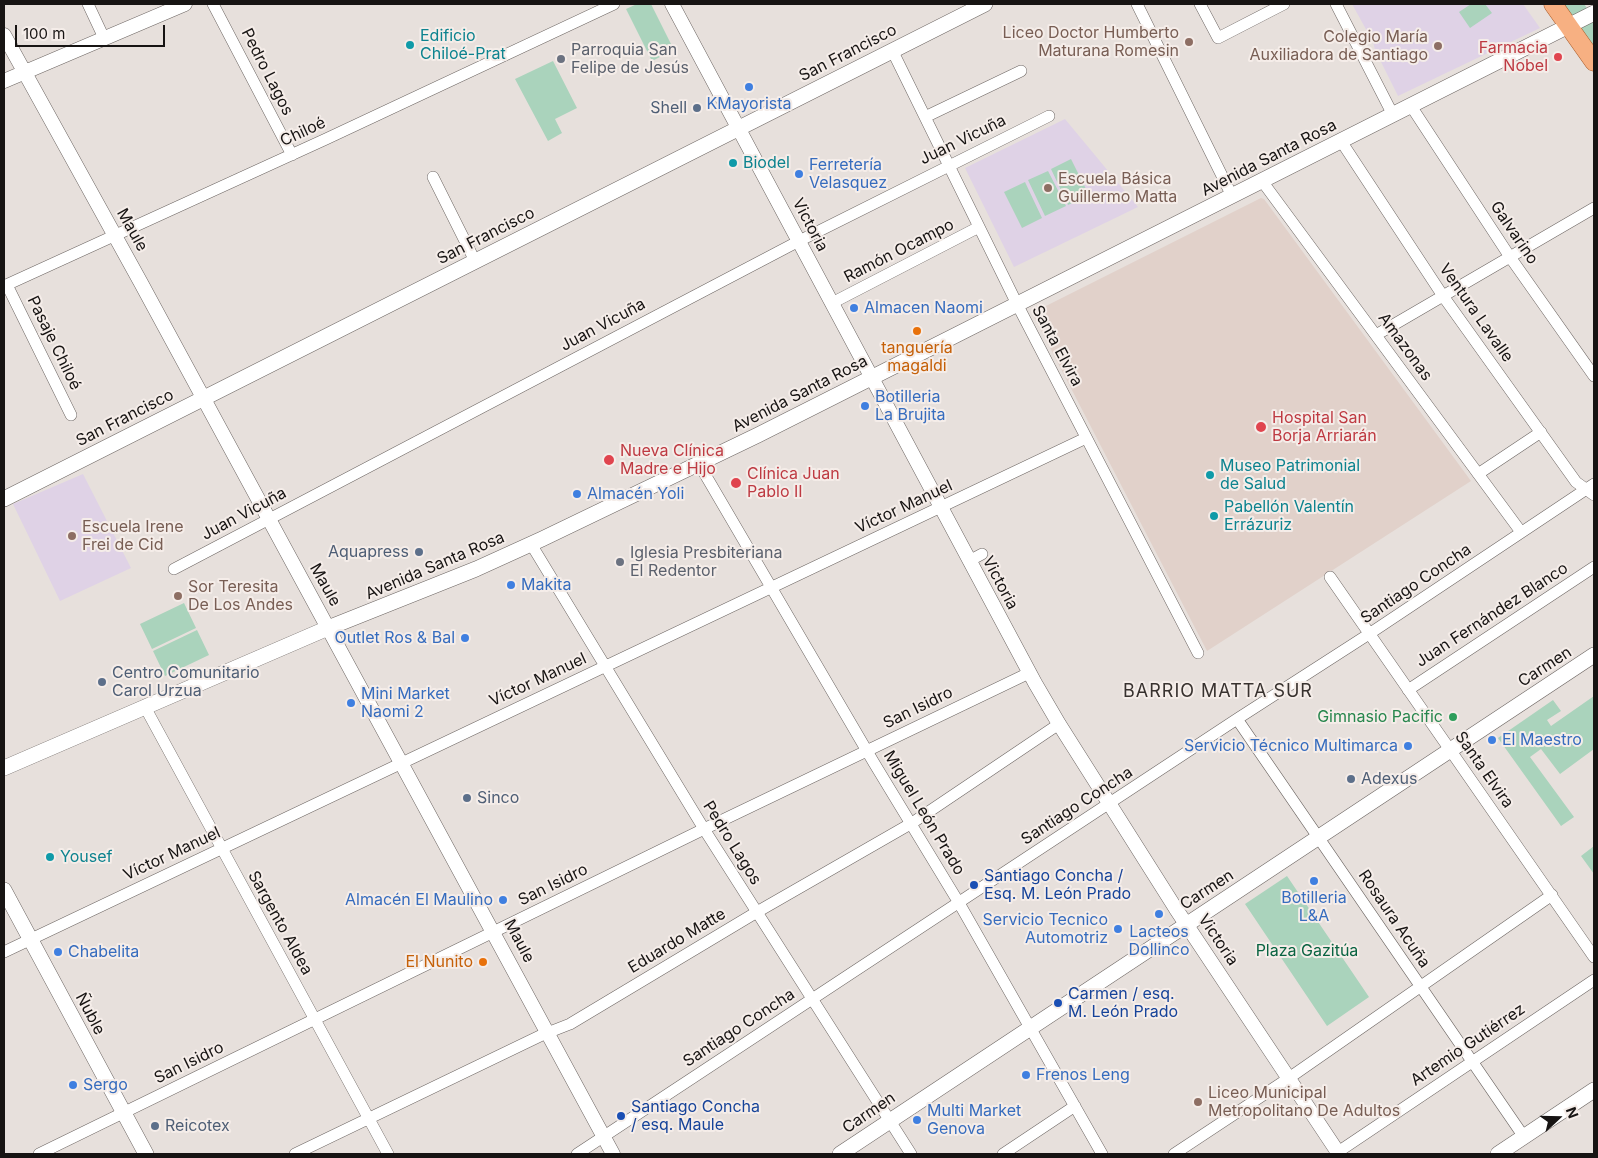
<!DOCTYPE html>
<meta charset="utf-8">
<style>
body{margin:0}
#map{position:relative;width:1598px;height:1158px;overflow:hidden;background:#e7e0dc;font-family:Inter,sans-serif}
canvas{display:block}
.frame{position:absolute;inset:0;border:5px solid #171413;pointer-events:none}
.north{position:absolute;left:1533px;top:1093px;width:50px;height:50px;-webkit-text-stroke:4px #f5ede9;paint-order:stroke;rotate:69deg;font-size:14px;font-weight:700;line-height:20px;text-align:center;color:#171413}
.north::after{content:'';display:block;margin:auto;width:18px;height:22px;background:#171413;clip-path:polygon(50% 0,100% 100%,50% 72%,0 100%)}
.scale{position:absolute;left:15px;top:25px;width:150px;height:22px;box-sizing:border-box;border:2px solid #171413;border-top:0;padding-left:6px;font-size:15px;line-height:18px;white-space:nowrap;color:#171413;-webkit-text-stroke:4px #f5ede9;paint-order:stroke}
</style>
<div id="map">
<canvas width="1598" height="1158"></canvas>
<div class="frame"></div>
<div class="north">N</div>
<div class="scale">100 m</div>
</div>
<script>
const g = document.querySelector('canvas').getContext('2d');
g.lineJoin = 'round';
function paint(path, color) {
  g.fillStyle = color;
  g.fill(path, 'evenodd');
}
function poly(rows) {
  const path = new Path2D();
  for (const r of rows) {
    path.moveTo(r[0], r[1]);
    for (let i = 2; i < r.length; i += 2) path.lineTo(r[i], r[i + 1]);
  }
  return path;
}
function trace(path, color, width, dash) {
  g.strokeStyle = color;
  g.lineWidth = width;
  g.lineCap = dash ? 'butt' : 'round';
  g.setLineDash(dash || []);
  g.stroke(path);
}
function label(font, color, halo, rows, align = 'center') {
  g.font = font + ' Inter,sans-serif';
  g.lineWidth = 4;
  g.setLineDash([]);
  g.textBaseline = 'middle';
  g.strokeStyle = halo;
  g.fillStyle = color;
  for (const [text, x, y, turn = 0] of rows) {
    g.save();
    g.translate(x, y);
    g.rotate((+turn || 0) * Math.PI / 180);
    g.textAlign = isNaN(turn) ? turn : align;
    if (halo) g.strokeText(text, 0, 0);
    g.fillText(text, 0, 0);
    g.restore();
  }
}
paint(poly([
 [1261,198,1264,199,1471,481,1207,651,1032,313]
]), '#e1d1ca');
paint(poly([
 [1352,4,1523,4,1540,28,1398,96,1375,50,1373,42],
 [1065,119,1138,207,1014,267,965,168],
 [83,474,131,568,60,601,13,504]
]), '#dfd2e6');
paint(poly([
 [637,4,651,4,674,50,652,61,626,9],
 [1471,4,1485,4,1492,13,1470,28,1459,12],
 [1561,4,1584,4,1594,18,1594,49],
 [553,61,577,108,555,119,562,133,548,141,515,79],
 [1071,159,1089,195,1068,205,1051,169],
 [1048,171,1066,206,1045,216,1028,180],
 [1025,182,1042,218,1022,228,1004,192],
 [184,603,196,628,152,649,140,624],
 [197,630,209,655,165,676,153,651],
 [1594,696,1594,749,1560,774,1541,749,1530,757,1574,817,1561,826,1498,738,1553,700,1561,711,1547,720,1551,726],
 [1594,846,1594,874,1581,856],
 [1287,876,1369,997,1327,1026,1245,904]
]), '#aad3bc');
const minor = poly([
 [88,4,104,38],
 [213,4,292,155],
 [1137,4,1232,196],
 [1200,4,1218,38,1284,4],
 [1336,4,1393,115],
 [892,50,1017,304,1198,653],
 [1411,106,1510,257,1594,376],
 [925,117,1021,71],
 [1341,141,1443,296,1576,482,1594,495],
 [433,177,475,261],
 [1262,181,1521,532],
 [7,285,71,415],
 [4,286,326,139,614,4],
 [832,303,979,227],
 [1376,335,1594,208],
 [699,464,874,763,959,903,1102,1154],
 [1478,474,1541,432],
 [531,544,704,829,911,1154],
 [969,561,982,554],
 [174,569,799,241,1049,116],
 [1330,577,1594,957],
 [1408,690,1594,567],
 [145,707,388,1154],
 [1237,719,1524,1137],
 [4,952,1086,438],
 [39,1154,704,829,1029,673],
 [295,1154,542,1035,570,1024,757,912,912,823,1059,724],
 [577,1154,1237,719,1369,634,1594,484],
 [1003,1154,1075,1106],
 [1174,1154,1289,1078,1552,895],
 [1335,1154,1594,980]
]);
const tertiary = poly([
 [672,4,1035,683,1059,724,1176,909,1339,1154],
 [4,35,141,283,613,1154],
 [4,81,185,4]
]);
const secondary = poly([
 [4,499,985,4],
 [4,768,328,628,476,569,542,539,758,435,1594,13],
 [4,890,146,1154],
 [840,1154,1594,655],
 [1498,1154,1594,1090]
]);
const primary = poly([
 [1553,4,1594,62]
]);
trace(minor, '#6c6562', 12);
trace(tertiary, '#6c6562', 15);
trace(secondary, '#6c6562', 16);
trace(primary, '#a55725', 19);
trace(minor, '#fff', 11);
trace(tertiary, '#fff', 14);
trace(secondary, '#fff', 15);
trace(primary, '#f7b082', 18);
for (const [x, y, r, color] of [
 [1189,42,5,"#8d6e63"],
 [410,45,5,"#0f9aa8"],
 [1438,46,5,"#8d6e63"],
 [1558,57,5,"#e0444e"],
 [561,59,5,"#6b7280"],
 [749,87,5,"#3f7fe0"],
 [697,108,5,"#5c6f8a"],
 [733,163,5,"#0f9aa8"],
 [799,174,5,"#3f7fe0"],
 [1048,188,5,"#8d6e63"],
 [854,308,5,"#3f7fe0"],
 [917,331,5,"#e8710a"],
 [865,406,5,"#3f7fe0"],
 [1261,427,6,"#e0444e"],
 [609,460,6,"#e0444e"],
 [1210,475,5,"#0f9aa8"],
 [736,483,6,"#e0444e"],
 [577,494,5,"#3f7fe0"],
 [1214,516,5,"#0f9aa8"],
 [72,536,5,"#8d6e63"],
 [419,552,5,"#5c6f8a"],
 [620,562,5,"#6b7280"],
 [511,585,5,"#3f7fe0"],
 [178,596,5,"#8d6e63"],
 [465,638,5,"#3f7fe0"],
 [102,682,5,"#5c6f8a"],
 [351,703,5,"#3f7fe0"],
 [1453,717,5,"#2e9e5b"],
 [1492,740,5,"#3f7fe0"],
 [1408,746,5,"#3f7fe0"],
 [1351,779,5,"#5c6f8a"],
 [467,798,5,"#5c6f8a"],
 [50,857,5,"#0f9aa8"],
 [1314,881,5,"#3f7fe0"],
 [974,885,5,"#1a4fb4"],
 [503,900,5,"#3f7fe0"],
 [1159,914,5,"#3f7fe0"],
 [1118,929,5,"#3f7fe0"],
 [58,952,5,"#3f7fe0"],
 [483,962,5,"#e8710a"],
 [1058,1003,5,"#1a4fb4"],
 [1026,1075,5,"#3f7fe0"],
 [73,1085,5,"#3f7fe0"],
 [1198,1102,5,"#8d6e63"],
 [621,1116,5,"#1a4fb4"],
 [917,1120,5,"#3f7fe0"],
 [155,1126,5,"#5c6f8a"]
]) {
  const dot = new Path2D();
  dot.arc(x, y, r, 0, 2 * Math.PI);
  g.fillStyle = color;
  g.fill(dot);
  trace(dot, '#f5ede9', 2);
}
label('16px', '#785e54', '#f5ede9', [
 ["Liceo Doctor Humberto",1179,33,"right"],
 ["Maturana Romesin",1179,51,"right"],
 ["Colegio María",1428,37,"right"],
 ["Auxiliadora de Santiago",1428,55,"right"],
 ["Escuela Básica",1058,179],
 ["Guillermo Matta",1058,197],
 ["Escuela Irene",82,527],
 ["Frei de Cid",82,545],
 ["Sor Teresita",188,587],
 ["De Los Andes",188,605],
 ["Liceo Municipal",1208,1093],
 ["Metropolitano De Adultos",1208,1111]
], 'left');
label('16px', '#0d838f', '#f5ede9', [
 ["Edificio",420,36],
 ["Chiloé-Prat",420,54],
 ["Biodel",743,163],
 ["Museo Patrimonial",1220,466],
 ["de Salud",1220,484],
 ["Pabellón Valentín",1224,507],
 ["Errázuriz",1224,525],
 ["Yousef",60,857]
], 'left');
label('16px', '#be3a42', '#f5ede9', [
 ["Farmacia",1548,48,"right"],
 ["Nobel",1548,66,"right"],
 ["Hospital San",1272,418],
 ["Borja Arriarán",1272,436],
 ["Nueva Clínica",620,451],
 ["Madre e Hijo",620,469],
 ["Clínica Juan",747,474],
 ["Pablo II",747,492]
], 'left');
label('16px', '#5b616d', '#f5ede9', [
 ["Parroquia San",571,50],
 ["Felipe de Jesús",571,68],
 ["Iglesia Presbiteriana",630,553],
 ["El Redentor",630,571]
], 'left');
label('16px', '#171413', '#f5ede9', [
 ["San Francisco",848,53,-27],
 ["Pedro Lagos",267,72,63],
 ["Chiloé",303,132,-25],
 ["Juan Vicuña",963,140,-26],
 ["Avenida Santa Rosa",1269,158,-27],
 ["Victoria",810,225,62],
 ["Maule",132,230,61],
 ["Galvarino",1514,233,56],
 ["San Francisco",486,236,-27],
 ["Ramón Ocampo",899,251,-27],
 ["Ventura Lavalle",1476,313,55],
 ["Juan Vicuña",603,325,-28],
 ["Pasaje Chiloé",54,343,64],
 ["Santa Elvira",1057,346,62],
 ["Amazonas",1405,347,54],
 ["Avenida Santa Rosa",800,394,-27],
 ["San Francisco",125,418,-27],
 ["Víctor Manuel",904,507,-25],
 ["Juan Vicuña",244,514,-28],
 ["Avenida Santa Rosa",435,566,-23],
 ["Victoria",1000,583,62],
 ["Santiago Concha",1416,584,-34],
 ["Maule",325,585,61],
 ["Juan Fernández Blanco",1492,615,-33],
 ["Carmen",1545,667,-33],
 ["Víctor Manuel",538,680,-25],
 ["San Isidro",918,708,-26],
 ["Santa Elvira",1484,770,55],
 ["Santiago Concha",1077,806,-33],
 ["Miguel León Prado",924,813,59],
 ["Pedro Lagos",732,843,58],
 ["Víctor Manuel",172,854,-25],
 ["San Isidro",553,885,-26],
 ["Carmen",1207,890,-33],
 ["Rosaura Acuña",1394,919,56],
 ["Sargento Aldea",280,923,61],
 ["Victoria",1218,940,56],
 ["Maule",519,941,62],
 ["Eduardo Matte",677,941,-31],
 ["Ñuble",90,1014,62],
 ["Santiago Concha",739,1028,-33],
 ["Artemio Gutiérrez",1468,1045,-34],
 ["San Isidro",189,1063,-26],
 ["Carmen",869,1113,-34]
]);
label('16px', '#366cbe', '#f5ede9', [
 ["KMayorista",749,104,"center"],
 ["Ferretería",809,165],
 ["Velasquez",809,183],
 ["Almacen Naomi",864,308],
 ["Botilleria",875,397],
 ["La Brujita",875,415],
 ["Almacén Yoli",587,494],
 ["Makita",521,585],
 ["Outlet Ros & Bal",455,638,"right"],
 ["Mini Market",361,694],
 ["Naomi 2",361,712],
 ["El Maestro",1502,740],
 ["Servicio Técnico Multimarca",1398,746,"right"],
 ["Botilleria",1314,898,"center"],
 ["L&A",1314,916,"center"],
 ["Almacén El Maulino",493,900,"right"],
 ["Servicio Tecnico",1108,920,"right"],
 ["Automotriz",1108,938,"right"],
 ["Lacteos",1159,932,"center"],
 ["Dollinco",1159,950,"center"],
 ["Chabelita",68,952],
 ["Frenos Leng",1036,1075],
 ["Sergo",83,1085],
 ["Multi Market",927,1111],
 ["Genova",927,1129]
], 'left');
label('16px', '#4e5e75', '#f5ede9', [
 ["Shell",687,108,"right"],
 ["Aquapress",409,552,"right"],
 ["Centro Comunitario",112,673],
 ["Carol Urzua",112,691],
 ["Adexus",1361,779],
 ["Sinco",477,798],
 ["Reicotex",165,1126]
], 'left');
label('16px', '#c56008', '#f5ede9', [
 ["tanguería",917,348],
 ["magaldi",917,366],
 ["El Nunito",473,962,"right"]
]);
label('16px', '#27864d', '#f5ede9', [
 ["Gimnasio Pacific",1443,717]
], 'right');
label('16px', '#164399', '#f5ede9', [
 ["Santiago Concha /",984,876],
 ["Esq. M. León Prado",984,894],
 ["Carmen / esq.",1068,994],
 ["M. León Prado",1068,1012],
 ["Santiago Concha",631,1107],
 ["/ esq. Maule",631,1125]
], 'left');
label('16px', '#096341', '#f5ede9', [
 ["Plaza Gazitúa",1307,951]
]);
g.letterSpacing = '1px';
label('18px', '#38322f', '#f5ede9', [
 ["BARRIO MATTA SUR",1218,692]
]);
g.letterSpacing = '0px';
</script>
